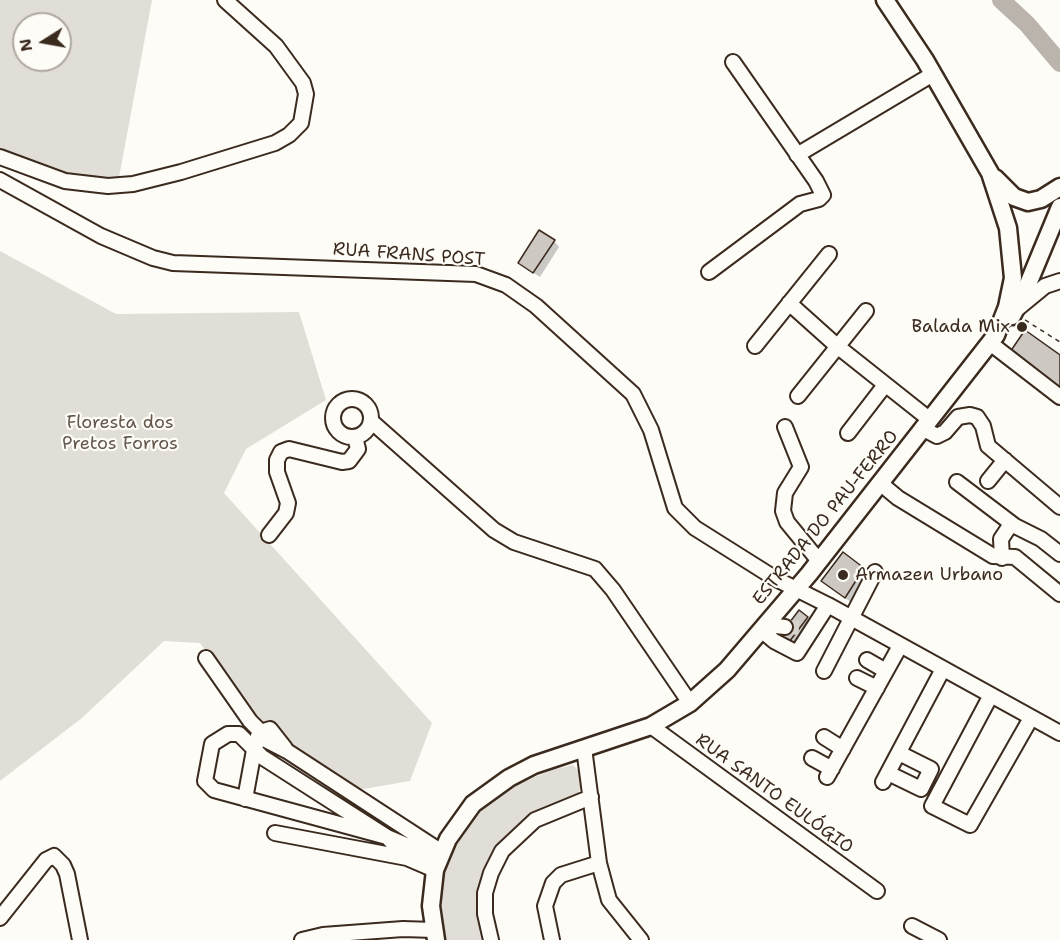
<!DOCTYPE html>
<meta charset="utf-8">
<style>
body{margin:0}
#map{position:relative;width:1060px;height:940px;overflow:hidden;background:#fdfcf7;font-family:"Shantell Sans",sans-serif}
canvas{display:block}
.north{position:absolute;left:12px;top:12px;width:60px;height:60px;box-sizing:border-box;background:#fdfcf7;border:2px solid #afa8a0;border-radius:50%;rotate:259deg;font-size:16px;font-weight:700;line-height:24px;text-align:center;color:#3b2a1e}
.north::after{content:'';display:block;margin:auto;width:21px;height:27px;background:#3b2a1e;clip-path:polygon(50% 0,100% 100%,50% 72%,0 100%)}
</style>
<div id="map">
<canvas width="1060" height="940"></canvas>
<div class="north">N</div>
</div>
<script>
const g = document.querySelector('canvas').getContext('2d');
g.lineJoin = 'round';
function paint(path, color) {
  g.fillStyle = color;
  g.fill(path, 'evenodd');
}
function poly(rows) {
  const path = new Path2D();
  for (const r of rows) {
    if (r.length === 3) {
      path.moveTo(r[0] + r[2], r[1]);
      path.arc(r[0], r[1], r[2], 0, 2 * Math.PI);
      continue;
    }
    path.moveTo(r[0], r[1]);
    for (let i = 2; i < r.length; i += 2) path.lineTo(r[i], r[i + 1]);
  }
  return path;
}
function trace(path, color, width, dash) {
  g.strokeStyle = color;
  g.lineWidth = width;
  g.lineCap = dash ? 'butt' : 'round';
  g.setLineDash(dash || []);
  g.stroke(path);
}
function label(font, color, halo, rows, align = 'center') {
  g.font = font + ' "Shantell Sans",sans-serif';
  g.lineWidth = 4.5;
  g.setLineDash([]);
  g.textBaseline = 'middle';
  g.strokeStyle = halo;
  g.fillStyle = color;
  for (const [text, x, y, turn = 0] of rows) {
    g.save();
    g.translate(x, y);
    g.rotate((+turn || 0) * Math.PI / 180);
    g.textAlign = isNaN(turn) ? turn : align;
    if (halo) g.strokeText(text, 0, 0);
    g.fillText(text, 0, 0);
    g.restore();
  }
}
paint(poly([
 [0,0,152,0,118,183,0,167],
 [24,24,60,24,60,60,24,60],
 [0,251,116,314,299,312,326,400,246,449,224,493,432,723,410,781,352,791,266,731,200,643,164,641,82,718,0,781],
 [573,765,580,772,583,782,578,794,540,809,525,819,497,844,485,866,476,913,483,940,444,940,438,914,442,867,459,831,488,800,505,789,555,769]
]), '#e1ded7');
paint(poly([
 [554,241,559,247,540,277,526,268],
 [843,554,869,576,852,603,829,586],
 [799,612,811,622,790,648,782,642]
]), '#0003');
trace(poly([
 [1001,0,1027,24,1060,63]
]), '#bbb4ad', 18);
const building = poly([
 [539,230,555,240,533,273,518,263,539,230],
 [1025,330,1060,355,1060,388,1010,352,1025,330],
 [843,552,864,568,845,598,821,581,843,552],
 [799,610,808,617,786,646,777,639,799,610]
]);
paint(building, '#cdc8c2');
trace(building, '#3b2a1e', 1.5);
trace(poly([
 [785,627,800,628]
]), '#d6d2cc', 14, [14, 7]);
const minor = poly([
 [797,155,933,74],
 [0,157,65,181,108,186,133,184,181,172,275,143,289,135,301,123,306,94,303,83,276,46,225,0],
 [0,180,101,236,153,258,173,263,476,274,506,285,536,306,633,394,651,430,675,508,695,528,776,579,828,605,1060,733],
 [709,272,800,204,819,199,823,195,816,181,733,62],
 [789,303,837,346,929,419],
 [1017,309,1045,286,1060,281],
 [990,343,1060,397],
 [755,346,829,254],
 [798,396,866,311],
 [352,418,19],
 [371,421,494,530,514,542,595,569,613,590,690,703],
 [785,427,801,467,785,493,783,511,787,522,819,561],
 [922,428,937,436,945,432,958,417,970,415,977,417,983,426,988,446,1060,507],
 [848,433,885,385],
 [988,481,1005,460],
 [957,482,1015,526,1041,539,1060,554],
 [880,483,898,498,993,556,1015,557,1060,594],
 [269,535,286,513,288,503,277,472,277,460,281,452,289,449,342,462,349,461,358,449,355,437],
 [1002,558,1001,539,1011,524],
 [769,621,776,626,785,627],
 [761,630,774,641,797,653,828,605],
 [206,658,250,721,261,732],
 [867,660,886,671],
 [824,671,875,572],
 [857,678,877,688],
 [991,695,932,806,970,825,1031,718],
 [651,726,877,891],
 [258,736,287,751,442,852],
 [824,737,843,749],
 [584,748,599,863,609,900,641,940],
 [812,758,832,769],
 [888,773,921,789,931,769,899,753],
 [827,777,900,646],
 [883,782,943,669],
 [245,799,254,750,261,732,270,729,285,748],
 [275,833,407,858,435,870],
 [407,858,387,837,262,757,239,734,228,734,212,744,205,781,214,790,387,837,439,859],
 [0,918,46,860,54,856,63,865,67,874,80,940],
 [912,926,939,940],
 [302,940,323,935,403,929,434,930],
 [491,940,485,914,485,893,491,873,502,851,535,820,591,797],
 [552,940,545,906,553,883,561,875,599,863]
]);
const major = poly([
 [995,178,1014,197,1028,202,1041,199,1060,187],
 [1012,316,1026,289,1060,207],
 [436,940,431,906,435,870,448,839,473,804,509,778,534,765,651,726,690,703,727,670,809,574,996,335,1007,307,1013,278,1008,228,990,173,925,60,885,0]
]);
trace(minor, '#3b2a1e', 18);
trace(major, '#3b2a1e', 21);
trace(poly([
 [1025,320,1060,342]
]), '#3b2a1e', 1.5, [4.5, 4.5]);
trace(minor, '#fdfcf7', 14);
trace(major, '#fdfcf7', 16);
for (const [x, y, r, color] of [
 [1022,327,6,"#3b2a1e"],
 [843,575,6,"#3b2a1e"]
]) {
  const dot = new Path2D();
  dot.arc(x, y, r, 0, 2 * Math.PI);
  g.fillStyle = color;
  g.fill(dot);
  trace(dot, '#fdfcf7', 2);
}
label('18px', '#3b2a1e', '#fdfcf7', [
 ["RUA FRANS POST",409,255,4],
 ["ESTRADA DO PAU-FERRO",826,518,-51],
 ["RUA SANTO EULÓGIO",774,794,36]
]);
label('18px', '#3b2a1e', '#fdfcf7', [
 ["Balada Mix",1010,327],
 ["Armazen Urbano",855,575,"left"]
], 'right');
label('18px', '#64574c', '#fdfcf7', [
 ["Floresta dos",120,423],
 ["Pretos Forros",120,444]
]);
</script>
